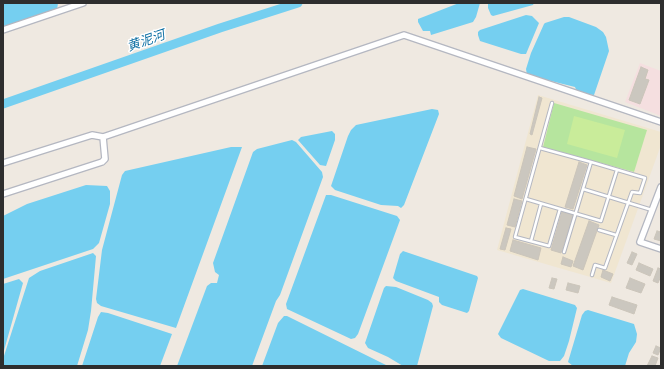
<!DOCTYPE html>
<meta charset="utf-8">
<style>
body{margin:0}
#map{position:relative;width:664px;height:369px;overflow:hidden;background:#efe9e1;font-family:Inter,sans-serif}
canvas{display:block}
.frame{position:absolute;inset:0;border:4px solid #2e2e2e;pointer-events:none}
</style>
<div id="map">
<canvas width="664" height="369"></canvas>
<div class="frame"></div>
</div>
<script>
const g = document.querySelector('canvas').getContext('2d');
g.lineJoin = 'round';
function paint(path, color) {
  g.fillStyle = color;
  g.fill(path, 'evenodd');
}
function poly(rows) {
  const path = new Path2D();
  for (const r of rows) {
    path.moveTo(r[0], r[1]);
    for (let i = 2; i < r.length; i += 2) path.lineTo(r[i], r[i + 1]);
  }
  return path;
}
function trace(path, color, width, dash) {
  g.strokeStyle = color;
  g.lineWidth = width;
  g.lineCap = dash ? 'butt' : 'round';
  g.setLineDash(dash || []);
  g.stroke(path);
}
function label(font, color, halo, rows, align = 'center') {
  g.font = font + ' Inter,"Noto Sans SC",sans-serif';
  g.lineWidth = 3;
  g.setLineDash([]);
  g.textBaseline = 'middle';
  g.strokeStyle = halo;
  g.fillStyle = color;
  for (const [text, x, y, turn = 0] of rows) {
    g.save();
    g.translate(x, y);
    g.rotate((+turn || 0) * Math.PI / 180);
    g.textAlign = isNaN(turn) ? turn : align;
    if (halo) g.strokeText(text, 0, 0);
    g.fillText(text, 0, 0);
    g.restore();
  }
}
paint(poly([
 [538,95,661,132,661,145,611,283,497,250]
]), '#f0e6d1');
paint(poly([
 [640,63,661,71,661,116,625,102]
]), '#f5dfe0');
paint(poly([
 [554,103,647,130,634,172,543,147]
]), '#b6e59e');
paint(poly([
 [574,116,625,130,617,158,567,144]
]), '#c9ec9a');
paint(poly([
 [3,3,58,3,57,10,3,27],
 [459,3,480,3,476,17,473,22,431,35,430,31,423,31,418,22,418,19],
 [488,3,534,3,533,5,493,16,491,15,488,8],
 [526,15,532,16,539,23,526,54,521,54,480,41,478,35,478,32,480,30],
 [564,17,569,17,596,27,603,32,606,37,609,51,594,95,583,94,577,92,575,87,527,75,526,69,531,53,544,24,545,23],
 [432,109,438,110,439,114,404,205,401,208,398,206,381,205,335,190,331,186,348,136,351,130,356,125],
 [332,131,335,134,335,140,326,166,320,165,298,140,301,137],
 [292,140,296,142,322,172,323,177,280,295,276,301,252,366,177,366,207,286,211,283,217,283,219,275,215,272,213,263,253,152,257,149],
 [231,147,242,147,176,328,101,306,97,303,96,299,102,250,122,175,125,171],
 [86,185,107,186,110,191,110,204,99,243,93,249,3,279,3,216,27,204],
 [326,195,331,195,397,216,400,220,358,334,355,338,351,339,287,309,286,304],
 [403,251,477,276,478,278,469,311,467,313,442,305,439,302,439,297,396,281,393,278,400,254],
 [93,253,96,256,91,311,88,330,77,366,3,366,3,359,29,278,40,271],
 [19,279,23,283,3,354,3,284],
 [386,286,396,287,428,300,432,303,433,306,417,366,403,366,388,357,368,348,365,343,384,288],
 [523,289,575,305,577,308,569,341,564,356,560,361,549,361,501,338,498,334,520,290],
 [588,310,634,324,637,334,636,342,629,353,625,366,573,366,568,362,582,315,585,311],
 [101,312,108,313,172,334,160,366,82,366,98,317],
 [284,316,287,316,388,366,262,366,278,323]
]), '#75cff0');
trace(poly([
 [3,104,220,28,298,3]
]), '#75cff0', 9);
const building = poly([
 [641,67,648,70,645,79,649,80,640,104,629,100,641,67],
 [539,97,542,98,532,135,530,134,539,97],
 [527,147,536,149,522,199,514,196,527,147],
 [579,162,587,165,573,209,565,207,579,162],
 [514,199,522,201,515,227,507,225,514,199],
 [562,212,573,215,561,253,551,250,562,212],
 [589,221,599,225,583,270,573,266,589,221],
 [506,228,511,229,505,250,500,249,506,228],
 [657,231,661,232,661,241,654,239,657,231],
 [513,240,541,248,538,260,510,251,513,240],
 [632,252,637,254,632,265,627,263,632,252],
 [563,257,573,261,571,267,561,264,563,257],
 [639,263,653,269,650,276,636,270,639,263],
 [658,268,661,269,661,276,658,283,653,281,658,268],
 [603,270,613,274,610,281,601,277,603,270],
 [552,278,557,279,554,289,549,288,552,278],
 [630,278,645,284,641,293,626,288,630,278],
 [568,283,580,286,578,293,566,290,568,283],
 [612,297,637,305,634,314,609,305,612,297],
 [656,346,661,348,658,355,653,353,656,346],
 [652,356,658,358,655,366,647,366,652,356]
]);
paint(building, '#cbc7bf');
trace(building, '#cbc5ba', 1);
const lane = poly([
 [552,103,515,237,549,246,560,209],
 [540,148,591,162,564,252],
 [591,162,645,178,640,193,632,192,605,268,595,265,592,275],
 [583,189,652,210],
 [526,199,601,221,617,170],
 [599,230,616,235],
 [531,241,541,204]
]);
const street = poly([
 [3,30,83,3],
 [3,163,92,135,103,137],
 [661,187,640,242,661,249],
 [3,194,102,162,105,159,103,137,404,35,661,122]
]);
trace(lane, '#b4b7c1', 4.5);
trace(street, '#b4b7c1', 8);
trace(lane, '#fff', 2.5);
trace(street, '#fff', 5.5);
label('italic 13px', '#0d6fa3', '#fff', [
 ["黄泥河",146,41,-19]
]);
</script>
